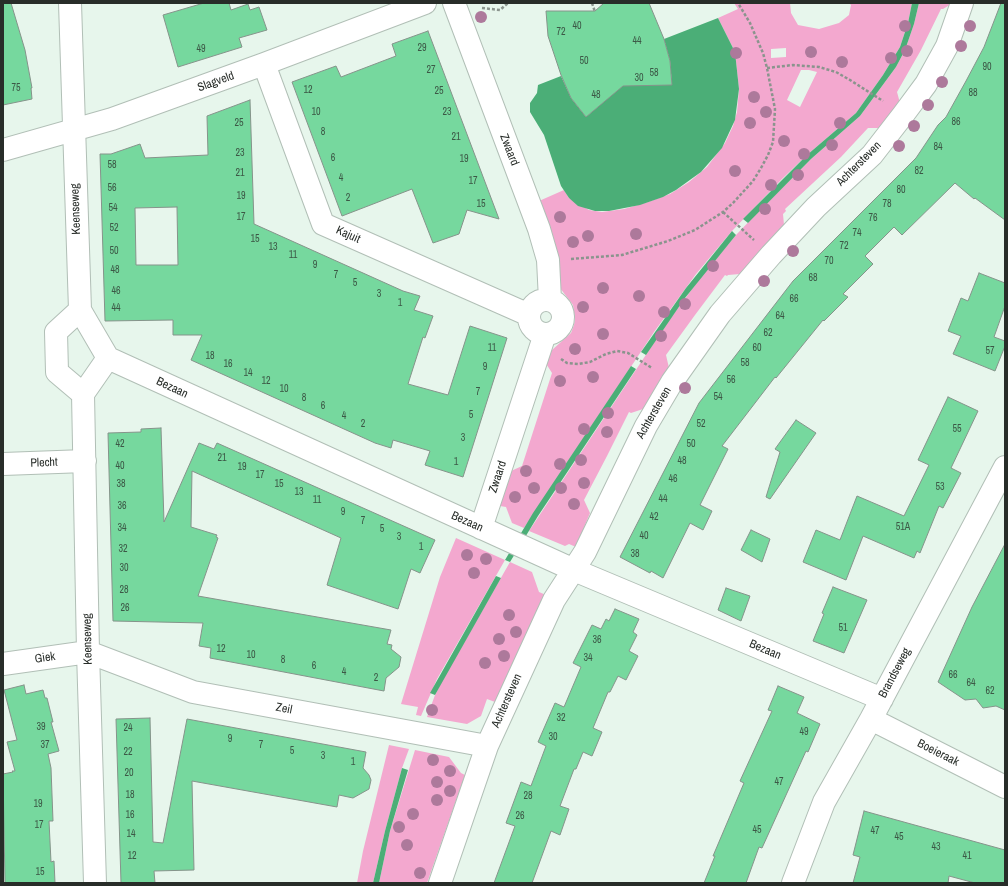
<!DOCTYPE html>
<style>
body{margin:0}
#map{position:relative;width:1008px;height:886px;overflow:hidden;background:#e7f6ec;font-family:"Archivo Narrow",sans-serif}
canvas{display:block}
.frame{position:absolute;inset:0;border:4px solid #282d29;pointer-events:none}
</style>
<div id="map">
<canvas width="1008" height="886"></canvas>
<div class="frame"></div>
</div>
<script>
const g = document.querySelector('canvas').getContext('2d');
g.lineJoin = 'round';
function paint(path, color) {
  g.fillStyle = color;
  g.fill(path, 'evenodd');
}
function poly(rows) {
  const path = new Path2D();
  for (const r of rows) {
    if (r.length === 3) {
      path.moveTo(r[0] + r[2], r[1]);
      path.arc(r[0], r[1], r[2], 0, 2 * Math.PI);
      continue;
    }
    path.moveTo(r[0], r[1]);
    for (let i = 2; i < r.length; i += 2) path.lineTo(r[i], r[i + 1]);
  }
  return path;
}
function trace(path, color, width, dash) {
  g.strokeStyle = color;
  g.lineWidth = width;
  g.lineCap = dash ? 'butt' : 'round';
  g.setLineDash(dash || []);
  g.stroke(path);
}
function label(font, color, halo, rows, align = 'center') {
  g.font = font + ' "Archivo Narrow",sans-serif';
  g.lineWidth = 3;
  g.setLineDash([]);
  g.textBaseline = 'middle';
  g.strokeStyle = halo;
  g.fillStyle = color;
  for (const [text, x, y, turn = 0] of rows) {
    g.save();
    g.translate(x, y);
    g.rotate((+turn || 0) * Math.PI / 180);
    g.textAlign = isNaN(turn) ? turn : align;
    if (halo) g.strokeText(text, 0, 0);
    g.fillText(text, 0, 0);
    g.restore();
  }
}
paint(poly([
 [734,3,790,3,791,13,798,25,819,29,839,23,849,15,851,5,849,3,912,3,908,23,900,47,883,75,856,113,807,155,782,179,732,231,696,274,654,332,524,528,512,523,506,507,500,506,511,471,522,466,552,373,545,362,547,357,552,350,571,333,574,325,575,319,573,305,560,288,539,201,564,190,569,198,589,210,602,212,624,209,648,202,670,194,689,182,707,167,725,143,733,126,737,112,739,89,735,52,718,18,738,9],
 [786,48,786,57,771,58,771,49],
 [801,70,809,70,817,72,800,107,787,100],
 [919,3,953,3,943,9,941,9,921,50,897,92,900,103,882,128,868,128,841,157,785,209,786,211,783,214,784,225,740,274,728,275,727,276,725,275,695,315,666,355,669,368,643,409,631,413,629,412,607,456,584,500,590,513,576,547,569,544,565,546,529,531,667,323,701,277,736,235,761,209,811,159,860,116,896,67,905,50,914,24],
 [456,538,505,560,437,679,421,716,416,715,418,707,401,704,440,577],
 [510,562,532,572,539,592,546,595,520,648,495,702,487,699,481,716,467,724,427,717,435,695,442,681],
 [389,745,409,749,402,768,385,831,373,883,357,883,363,851],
 [415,750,449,757,461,773,465,775,427,883,379,883,390,831]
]), '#f3a8cf');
paint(poly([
 [912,3,919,3,914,24,905,50,896,67,860,116,811,159,748,223,743,219,807,155,856,113,883,75,900,47,908,23],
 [718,18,735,52,739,89,735,120,722,148,701,172,676,190,663,197,640,205,609,211,595,211,578,206,569,198,561,186,544,135,530,112,530,103,537,93,538,85,561,76,571,98,586,117,623,85,672,85,670,61,664,39],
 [732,231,736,235,685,298,646,355,641,352,686,288],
 [631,366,636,369,538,516,510,562,505,560,533,513],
 [496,576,501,578,435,695,430,693],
 [402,768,408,770,390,831,379,883,373,883,385,831]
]), '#4bae77');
const building = poly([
 [3,3,11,3,25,50,32,88,31,88,32,99,3,105,3,3],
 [204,3,229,3,231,10,248,4,250,10,259,7,267,30,239,38,242,47,178,67,163,15,204,3],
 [604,3,649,3,664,39,670,61,672,85,623,86,586,117,571,98,561,75,548,36,546,11,595,11,604,3],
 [1001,3,1005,3,1005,220,975,198,974,199,955,183,902,235,894,227,865,256,873,264,843,294,848,297,824,321,823,320,776,378,775,377,722,446,728,449,700,505,712,511,703,530,690,523,663,578,651,571,650,573,620,557,699,403,793,281,916,158,938,125,946,117,966,81,984,47,1001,3],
 [428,31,499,219,467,210,459,234,433,243,412,189,342,216,292,82,336,66,341,77,396,56,392,44,428,31],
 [250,100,254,224,403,291,420,296,414,310,433,316,425,338,423,337,408,384,448,395,470,326,507,338,463,477,425,465,430,451,393,440,391,448,375,443,191,360,202,335,173,335,173,320,105,321,100,154,111,154,140,144,145,158,208,155,207,116,250,100],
 [177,207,178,265,136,265,135,208,177,207],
 [979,273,1005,283,1005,306,994,337,1005,341,1005,346,995,371,953,354,961,336,948,331,961,298,968,301,979,273],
 [948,397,978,411,951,468,961,473,943,508,939,506,920,553,917,551,914,558,863,536,846,580,803,562,816,530,840,540,857,496,904,516,929,465,918,460,948,397],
 [796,420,816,433,770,499,766,497,780,452,775,449,796,420],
 [161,428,164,522,199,443,214,449,217,443,435,540,420,573,411,569,398,609,327,585,341,538,192,471,191,527,217,535,216,537,218,538,198,596,391,630,387,644,392,645,391,649,401,657,399,667,386,678,384,691,210,658,211,648,199,646,203,623,113,621,108,433,141,432,141,429,161,428],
 [751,530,770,539,762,562,741,550,751,530],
 [1005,544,1005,710,996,706,983,708,976,699,965,700,938,682,972,607,1005,544],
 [833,587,867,600,844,653,813,641,824,614,822,613,833,587],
 [726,588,750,596,741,621,718,610,726,588],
 [615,609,639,619,633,632,637,635,629,651,638,656,626,680,618,676,610,692,608,692,593,728,602,732,592,756,583,752,576,769,574,769,560,806,569,809,560,835,551,831,532,883,494,883,515,826,506,823,521,782,531,786,546,746,538,742,555,703,564,707,581,667,573,663,592,625,601,629,606,619,609,621,615,609],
 [24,685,26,694,43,690,45,698,47,698,53,722,51,722,59,751,48,754,51,768,53,821,49,821,51,862,54,861,55,883,5,883,3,774,13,772,12,771,15,771,7,742,17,740,4,690,24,685],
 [778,686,804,697,797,713,820,724,808,752,806,751,762,848,759,847,746,883,704,883,715,856,713,856,744,783,740,781,772,711,768,710,778,686],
 [150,718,153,842,163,843,187,719,366,752,363,768,369,775,371,780,369,789,353,798,339,795,337,807,192,781,194,870,154,871,155,883,121,883,116,719,150,718],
 [864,811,1005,850,1005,883,975,883,949,876,948,883,853,883,860,857,853,855,864,811]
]);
paint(building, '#76d89e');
trace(building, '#85938a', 1);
const minor = poly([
 [70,3,80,310,56,332,57,372,83,394,88,652,95,883],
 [454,3,539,229,548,260,550,300],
 [264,64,323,224,529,315],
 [3,150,112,119,264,64,425,3],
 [546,317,17],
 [80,310,108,358,574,570,882,699],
 [83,394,108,358],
 [3,464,85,461],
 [481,528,545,334],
 [3,664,88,652,193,692,487,746],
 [871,719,1005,787],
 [440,883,487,746,554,600,585,552,646,426,672,382,720,314,771,255,816,207,872,155,903,115,926,84,947,46,962,3],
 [793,883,824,802,871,719,1005,467]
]);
trace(minor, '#b1bfb6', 24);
trace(poly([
 [592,3,595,12],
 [482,8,500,10,508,3],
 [767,68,793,65,819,67,836,72,850,80,883,101],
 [723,212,754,240],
 [571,259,622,255,668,241,695,230,723,212,733,203,753,181,761,168,768,155,773,142,775,109,767,68,763,53,750,23,738,3],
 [561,359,567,363,578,364,590,362,606,354,617,351,628,353,652,368]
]), '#8a948d', 2.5, [3, 2]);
trace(minor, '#fff', 22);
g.fillStyle = '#ad799b';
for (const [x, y] of [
 [481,17],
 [905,26],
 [970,26],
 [961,46],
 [907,51],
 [811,52],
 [736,53],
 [891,58],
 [842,62],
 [942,82],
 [754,97],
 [928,105],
 [766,112],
 [750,123],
 [840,123],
 [914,126],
 [784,141],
 [832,145],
 [899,146],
 [804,154],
 [735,171],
 [798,175],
 [771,185],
 [765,209],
 [560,217],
 [636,234],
 [588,236],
 [573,242],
 [793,251],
 [713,266],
 [764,281],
 [603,288],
 [639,296],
 [685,304],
 [583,307],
 [664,312],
 [603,334],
 [661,336],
 [575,349],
 [593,377],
 [560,381],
 [685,388],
 [608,413],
 [584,429],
 [607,432],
 [581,460],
 [560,464],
 [526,471],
 [584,483],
 [534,488],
 [561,488],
 [515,497],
 [574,504],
 [467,555],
 [486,559],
 [474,573],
 [509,615],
 [516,632],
 [499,639],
 [504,656],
 [485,663],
 [432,710],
 [433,760],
 [450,771],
 [437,782],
 [450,791],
 [437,800],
 [413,814],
 [399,827],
 [407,845],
 [420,873]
]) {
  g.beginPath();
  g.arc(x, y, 6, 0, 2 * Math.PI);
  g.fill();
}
label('10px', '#3c5846', null, [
 ["40",577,26],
 ["72",561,32],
 ["44",637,41],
 ["29",422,48],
 ["49",201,49],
 ["50",584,61],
 ["90",987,67],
 ["27",431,70],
 ["58",654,73],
 ["30",639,78],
 ["75",16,88],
 ["12",308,90],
 ["25",439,91],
 ["88",973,93],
 ["48",596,95],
 ["10",316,112],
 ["23",447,112],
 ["86",956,122],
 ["25",239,123],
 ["8",323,132],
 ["21",456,137],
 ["84",938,147],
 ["23",240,153],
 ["6",333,158],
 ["19",464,159],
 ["58",112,165],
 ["82",919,171],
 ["21",240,173],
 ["4",341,178],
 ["17",473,181],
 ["56",112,188],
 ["80",901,190],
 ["19",241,196],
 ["2",348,198],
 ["15",481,204],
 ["78",887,204],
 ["54",113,208],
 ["17",241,217],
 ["76",873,218],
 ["52",114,228],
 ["74",857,233],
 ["15",255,239],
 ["72",844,246],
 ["13",273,247],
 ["50",114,251],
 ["11",293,255],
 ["70",829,261],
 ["9",315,265],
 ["48",115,270],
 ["7",336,275],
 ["68",813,278],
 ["5",355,283],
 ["46",116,291],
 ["3",379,294],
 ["66",794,299],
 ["1",400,303],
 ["44",116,308],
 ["64",780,316],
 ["62",768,333],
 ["11",492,348],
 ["60",757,348],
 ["57",990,351],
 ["18",210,356],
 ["58",745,363],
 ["16",228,364],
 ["9",485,367],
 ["14",248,373],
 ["56",731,380],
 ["12",266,381],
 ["10",284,389],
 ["7",478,392],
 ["54",718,397],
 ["8",304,398],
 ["6",323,406],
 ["5",471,415],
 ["4",344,416],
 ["2",363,424],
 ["52",701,424],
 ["55",957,429],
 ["3",463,438],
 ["42",120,444],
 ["50",691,444],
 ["21",222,458],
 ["48",682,461],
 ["1",456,462],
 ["40",120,466],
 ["19",242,467],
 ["17",260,475],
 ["46",673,479],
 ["38",121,484],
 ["15",279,484],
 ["53",940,487],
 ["13",299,492],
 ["44",663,499],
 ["11",317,500],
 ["36",122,506],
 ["9",343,512],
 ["42",654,517],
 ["7",363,521],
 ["51A",903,527],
 ["34",122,528],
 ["5",382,529],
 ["40",644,536],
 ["3",399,537],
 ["1",421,547],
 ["32",123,549],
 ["38",635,554],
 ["30",124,568],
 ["28",124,590],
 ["26",125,608],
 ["51",843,628],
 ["36",597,640],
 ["12",221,649],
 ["10",251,655],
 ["34",588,658],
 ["8",283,660],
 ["6",314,666],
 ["4",344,672],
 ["66",953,675],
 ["2",376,678],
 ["64",971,683],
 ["62",990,691],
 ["32",561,718],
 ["39",41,727],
 ["24",128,728],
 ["49",804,732],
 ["30",553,737],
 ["9",230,739],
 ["37",45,745],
 ["7",261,745],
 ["5",292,751],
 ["22",128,752],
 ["3",323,756],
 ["1",353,762],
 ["20",129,773],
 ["47",779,782],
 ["18",130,795],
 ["28",528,796],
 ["19",38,804],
 ["16",130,815],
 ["26",520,816],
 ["17",39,825],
 ["45",757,830],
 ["47",875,831],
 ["14",131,834],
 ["45",899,837],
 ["43",936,847],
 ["12",132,856],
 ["41",967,856],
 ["15",40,872]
]);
label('12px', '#282d29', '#fff', [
 ["Slagveld",216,82,-20],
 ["Zwaard",509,150,69],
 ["Achtersteven",859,164,-45],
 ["Keenseweg",76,209,-92],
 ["Kajuit",348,235,24],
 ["Bezaan",172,388,25],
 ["Achtersteven",654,413,-60],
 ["Plecht",44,463,-2],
 ["Zwaard",498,477,-72],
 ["Bezaan",467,522,24],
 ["Keenseweg",88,639,-91],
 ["Bezaan",765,650,23],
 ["Giek",45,658,-8],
 ["Brandseweg",895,673,-62],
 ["Achtersteven",507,701,-66],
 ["Zeil",284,709,11],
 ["Boeieraak",938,753,27]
]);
</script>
